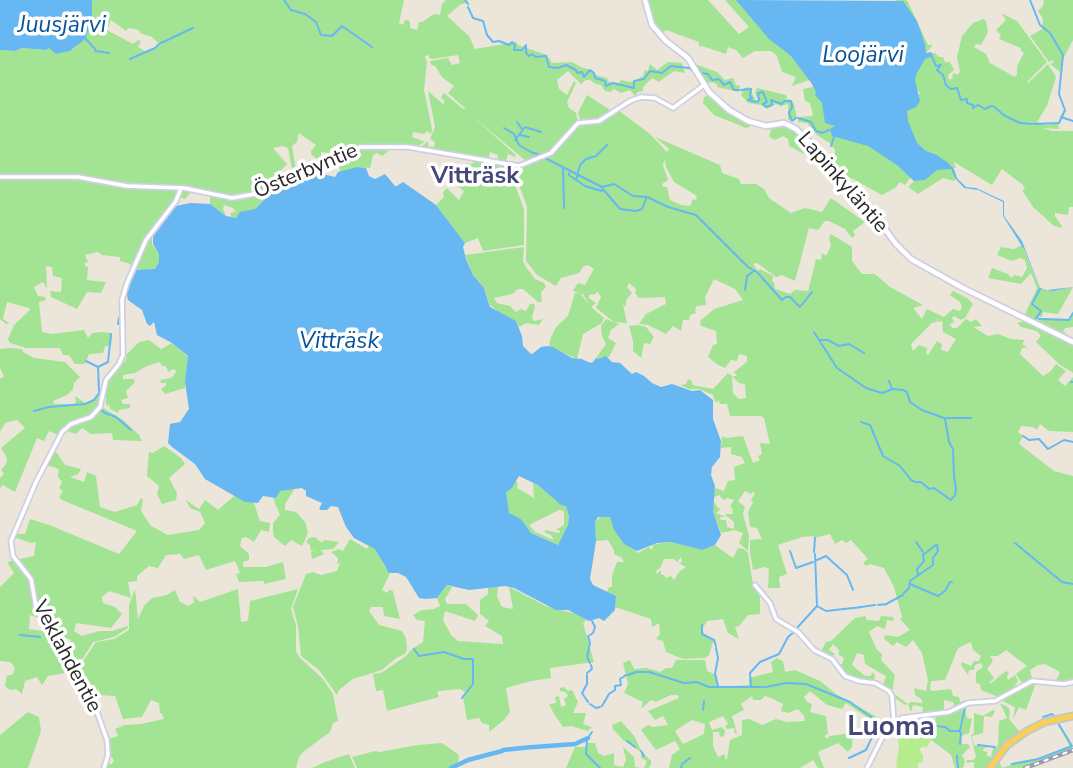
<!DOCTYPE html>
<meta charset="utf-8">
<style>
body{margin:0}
canvas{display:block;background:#ebe6d9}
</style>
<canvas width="1073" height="768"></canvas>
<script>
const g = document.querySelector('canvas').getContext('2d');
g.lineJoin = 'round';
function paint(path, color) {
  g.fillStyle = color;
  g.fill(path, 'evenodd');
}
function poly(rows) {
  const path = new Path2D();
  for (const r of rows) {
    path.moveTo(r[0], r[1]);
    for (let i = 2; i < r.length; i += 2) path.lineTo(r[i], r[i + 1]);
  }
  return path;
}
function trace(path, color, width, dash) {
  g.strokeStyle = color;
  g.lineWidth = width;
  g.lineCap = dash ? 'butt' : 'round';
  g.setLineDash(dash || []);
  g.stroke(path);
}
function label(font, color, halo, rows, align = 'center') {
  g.font = font + ' "Nunito Sans",sans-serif';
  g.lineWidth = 7;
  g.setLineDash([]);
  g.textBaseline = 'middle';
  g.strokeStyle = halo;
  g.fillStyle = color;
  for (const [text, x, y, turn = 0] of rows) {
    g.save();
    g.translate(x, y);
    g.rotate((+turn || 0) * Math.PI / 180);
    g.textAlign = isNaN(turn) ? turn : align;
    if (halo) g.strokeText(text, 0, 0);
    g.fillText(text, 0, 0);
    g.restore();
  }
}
paint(poly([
 [92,0,404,0,399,23,403,25,405,20,410,21,410,28,417,30,419,22,422,22,434,14,440,15,442,4,446,0,467,0,469,3,461,4,447,16,469,36,475,49,516,42,518,45,547,55,552,63,572,62,583,68,592,70,596,75,607,78,609,82,619,83,621,80,630,82,636,80,643,76,645,70,648,71,650,64,657,70,668,62,682,63,685,73,674,71,659,82,652,78,643,87,643,91,638,92,635,96,630,90,621,93,614,89,611,92,605,91,601,85,596,84,590,80,586,80,581,84,568,71,557,80,559,89,567,95,574,81,576,83,567,102,569,108,576,113,578,122,550,152,526,161,470,114,516,155,515,157,508,154,505,164,497,163,498,155,490,152,488,161,420,148,428,141,428,146,434,147,435,142,430,139,435,127,428,91,443,104,445,102,441,97,444,93,463,109,466,109,448,93,454,86,442,77,435,66,431,65,430,61,448,58,452,65,460,63,458,55,433,59,429,58,429,55,425,56,427,62,424,90,432,129,431,134,427,131,424,134,413,132,412,137,425,142,415,147,357,147,341,153,338,147,334,146,329,153,321,152,321,159,318,159,321,162,315,165,317,159,311,154,311,151,316,145,299,133,297,142,292,146,296,170,293,170,291,164,288,148,283,146,273,148,287,164,281,170,286,179,295,176,268,196,255,209,234,218,231,217,231,213,236,211,233,208,224,205,223,209,226,216,210,204,210,196,191,192,185,199,179,197,179,195,148,237,152,239,152,244,159,254,159,262,155,270,137,271,130,264,120,261,120,257,102,255,98,252,85,255,88,262,85,263,85,266,88,267,87,280,106,282,101,293,87,292,77,309,51,297,50,291,61,292,62,278,53,276,52,267,46,266,47,289,43,282,34,287,38,296,45,297,46,300,39,302,42,332,52,334,84,330,88,338,92,333,102,332,111,333,112,336,111,346,105,346,103,353,89,354,85,364,75,364,69,355,63,355,60,348,26,348,10,343,8,339,14,325,30,310,29,308,7,302,3,319,9,323,6,324,0,319,0,50,15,51,22,48,46,50,49,47,57,54,70,51,76,47,92,20],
 [111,20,126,31,128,28,139,30,140,33,152,37,159,44,153,49,145,51,138,47,141,41,138,40,133,44,107,30],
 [647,0,708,0,739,34,749,27,725,0,748,0,791,51,811,83,809,80,792,86,796,77,782,72,777,56,771,51,755,51,743,58,736,50,728,47,726,54,702,46,699,47,699,42,666,30,662,34,654,26],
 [896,0,906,0,908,2,928,45,933,45,926,53,935,53,939,57,943,57,945,62,950,62,954,70,948,75,949,80,953,78,952,75,955,73,957,75,960,72,957,57,962,36,973,23,983,19,986,21,988,32,981,45,976,44,974,47,986,54,990,63,1015,77,1017,74,1017,66,1024,53,1021,51,1021,48,999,39,1001,35,996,30,1006,20,1001,13,1017,21,1047,62,1027,82,1033,90,1028,83,1048,64,1056,77,1047,106,1037,122,1047,125,1058,123,1059,129,1043,128,1052,131,1073,131,1073,207,1069,207,1068,215,1055,213,1055,216,1063,228,1054,226,1033,207,1022,190,1025,189,1023,185,1002,169,992,185,954,162,956,168,950,168,954,173,956,179,954,181,943,178,918,194,908,187,914,181,910,178,905,185,900,182,895,188,882,195,840,172,834,165,835,149,831,146,831,144,817,135,807,123,798,122,798,117,812,116,813,114,810,103,805,101,803,89,813,87,812,84,919,149,902,115,920,93,916,89],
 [1044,0,1073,0,1073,40,1062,61,1060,72,1050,64,1054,62,1053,60,1049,62,1030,36,1042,29,1043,19,1038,11,1043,6],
 [698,65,717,72,725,80,733,78,736,85,740,86,739,92,717,87,717,84,711,82,705,85,695,66],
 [749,87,756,101,758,100,755,93,757,88,786,95,787,97,786,99,791,100,794,104,797,118,793,121,788,120,788,104,781,106,776,104,767,109,761,105,748,103,741,95,744,88],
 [587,95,612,111,599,120,581,122,578,113],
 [711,95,754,124,754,125,746,128,714,115,703,103,704,97],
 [618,110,650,134,667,152,669,149,655,137,720,165,722,173,739,179,741,184,756,184,764,189,769,198,791,213,805,208,822,212,831,198,865,222,853,231,855,235,852,238,845,229,829,221,825,221,818,230,809,228,795,281,782,275,776,277,757,263,753,264,758,271,760,269,773,276,772,281,774,282,775,289,790,294,795,290,808,291,816,259,821,260,822,253,826,256,831,246,829,238,831,234,852,247,852,261,862,274,875,274,890,287,923,305,913,308,922,319,927,309,944,317,953,309,960,311,962,307,960,302,950,295,953,291,967,298,973,304,965,318,961,320,954,316,952,318,954,322,950,324,952,328,957,328,966,319,971,322,976,319,982,326,973,327,988,336,998,334,1011,339,1025,340,1022,344,1027,347,1022,348,1020,354,1043,376,1050,372,1056,364,1066,371,1058,380,1065,386,1073,377,1073,432,1049,431,1040,424,1037,430,1033,427,1021,426,1018,432,1023,436,1019,444,1054,471,1073,476,1073,681,1058,682,1056,681,1060,672,1045,664,1038,665,1030,670,1032,678,1042,678,1046,679,1034,679,1022,683,1016,674,1027,666,1006,650,998,656,990,656,993,661,987,669,994,678,989,683,990,684,1006,671,1009,673,1007,676,1008,680,1015,675,1018,681,1014,687,1020,684,1008,694,1009,692,1006,692,1006,694,998,697,981,690,980,684,976,683,976,672,983,667,981,663,975,665,974,670,969,670,968,675,961,665,962,662,971,666,974,661,979,661,981,656,973,650,971,642,958,648,945,680,931,681,930,689,932,691,951,689,953,696,959,697,960,702,966,700,974,701,963,703,955,709,953,702,944,700,944,712,911,715,911,713,922,714,923,707,913,705,911,712,908,704,905,705,895,698,891,699,888,692,893,693,908,704,911,702,923,703,921,699,915,695,914,688,926,691,928,680,922,653,913,640,906,647,897,642,893,646,884,639,885,635,898,637,910,630,900,619,902,617,894,587,884,568,870,564,866,566,863,563,868,559,851,540,846,543,842,540,835,544,830,534,814,538,813,536,802,537,778,545,787,574,779,577,780,588,768,588,769,569,764,567,753,570,750,552,750,540,762,539,757,528,750,527,748,512,753,502,751,500,755,493,753,492,751,494,745,491,738,501,745,507,743,514,749,536,748,551,739,543,743,533,735,530,721,533,713,511,713,500,718,508,721,509,716,513,726,517,720,517,721,520,726,520,727,527,734,529,734,522,724,514,733,514,732,508,730,507,734,500,727,498,724,500,719,495,713,498,715,488,724,491,728,481,735,480,734,467,745,463,742,457,731,454,731,447,721,448,722,436,726,438,743,436,753,463,760,460,758,456,762,454,760,443,770,444,764,418,761,416,730,416,727,404,720,404,719,401,715,402,713,395,699,389,689,389,680,385,686,384,688,379,692,381,692,385,713,389,728,373,732,376,733,393,739,399,746,398,745,384,739,383,732,376,737,376,734,372,747,362,747,356,739,354,737,361,731,360,725,368,718,365,708,357,713,345,717,344,716,331,701,326,700,321,714,309,743,300,735,289,714,279,705,297,706,305,697,306,695,309,696,313,690,315,689,320,683,320,681,331,673,326,666,334,648,325,639,324,646,314,666,304,665,297,639,298,635,293,636,289,629,283,627,287,632,293,626,300,626,306,623,305,627,323,614,322,596,308,601,297,597,291,596,294,589,295,589,298,596,303,591,307,604,318,602,323,583,334,577,359,549,346,551,337,557,326,568,316,575,293,580,293,590,306,583,294,573,291,578,283,585,285,594,269,588,265,584,266,579,273,561,278,556,286,537,275,526,261,527,207,514,171,521,170,530,163,548,157,579,125,594,124],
 [667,153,665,160,666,167,674,182,697,196,696,200,693,199,690,206,681,205,670,200,667,187,663,187,662,184,668,180,663,165],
 [937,317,938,322,942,321,943,332,956,339,948,352,941,350,942,344,937,341,928,355,926,353,927,348,919,345,913,351,911,344,932,323,937,322],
 [782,124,793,128,820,154,816,157,813,154,806,155,789,146,788,139,783,136,775,140,769,137,771,130,768,127],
 [366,148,392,148,382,156,377,153,373,155,370,168,357,167,340,172,339,156,352,150],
 [475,161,508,167,524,209,524,245,483,251,478,238,465,243,436,205,444,197,443,192,447,188,459,200,464,191,455,184,466,163,472,164],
 [1022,245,1040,289,1053,291,1073,287,1058,314,1043,312,1042,317,1039,317,1036,322,994,301,1025,314,1037,288,1031,273,1021,284,988,278,992,268,1008,274,1011,278,1015,275,1022,277,1027,268,1025,260,1020,258,1012,261,997,255,1001,247,1014,249],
 [524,247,523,261,526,267,535,279,544,283,546,287,541,292,542,302,538,302,523,289,518,289,512,294,494,298,497,303,510,306,516,312,521,309,526,311,530,304,534,304,535,306,532,318,534,321,543,319,539,325,526,323,519,327,516,321,503,316,490,305,484,288,473,275,465,255],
 [979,298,1073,344,1073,373,1059,364,1036,342,1041,336,1037,331,1021,327,1017,323,1024,321,977,299],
 [1073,313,1073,327,1065,328,1063,331,1073,340,1038,322,1039,318,1069,319],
 [606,319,619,324,611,330,608,338,616,343,609,357,598,359,596,358,606,344,602,336,601,326],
 [638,325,646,327,654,337,650,344,644,343,641,358,633,351,633,341,629,326],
 [149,340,161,349,172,343,188,357,185,388,165,394,161,389,166,386,166,383,161,383,160,380,171,378,177,371,173,369,168,372,166,366,162,366,160,362,147,366,135,373,123,375,123,379,134,379,135,382,126,391,128,398,121,400,123,404,130,404,130,408,119,410,118,413,110,409,109,403,108,406,106,405,106,382,111,374,126,360,126,355,139,342],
 [9,348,22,349,23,352,34,358,65,362,80,377,74,383,73,389,67,395,53,401,54,404,73,404,76,402,75,396,85,403,96,398,99,392,102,393,101,402,95,414,63,429,58,435,49,431,44,441,37,438,15,492,3,485,0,488,0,478,4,474,1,470,6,464,7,458,1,448,25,428,17,420,5,423,0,432,0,379,4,376,0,368,0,349],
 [102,407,123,420,139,435,142,441,113,440,112,433,91,434,82,428,76,434,64,430,73,424,90,420,98,414],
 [164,446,181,458,185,464,169,478,177,493,176,500,162,504,157,494,159,486,147,476,149,452,153,453],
 [52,452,57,453,65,465,81,469,78,474,70,477,84,482,87,472,96,476,100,507,115,512,137,505,141,498,143,500,141,511,151,526,168,535,199,530,205,523,200,512,190,508,186,500,199,509,205,500,218,510,234,496,254,503,260,521,270,523,269,532,261,530,254,542,246,537,242,538,240,546,249,554,249,560,243,562,243,567,266,567,283,562,286,579,264,584,264,581,239,582,236,574,240,573,235,561,206,570,199,555,184,559,180,554,166,555,158,568,149,566,137,576,137,581,128,582,131,598,109,591,102,597,103,603,115,607,122,614,111,628,76,623,74,631,82,636,99,631,112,631,128,626,128,628,114,637,93,642,74,673,59,650,70,644,71,640,66,638,54,639,44,616,42,619,30,615,29,629,49,632,66,667,75,678,65,673,48,676,42,685,37,677,25,681,22,694,16,689,10,690,5,686,7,675,12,675,15,669,13,665,10,662,0,661,0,587,14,573,7,562,34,556,36,542,31,543,14,537,15,534,25,534,30,519,52,526,119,554,137,531,62,500,59,497,63,491,59,488,62,482,58,477,59,469,46,465],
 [516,481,518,484,517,488,534,498,533,482,555,497,561,505,566,505,569,516,568,525,558,545,531,533,521,519,508,513,505,493],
 [559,510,564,511,564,525,555,530,559,530,560,533,545,530,545,533,551,535,554,540,535,532,529,525],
 [295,488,285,504,285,510,296,512,305,522,308,533,302,546,291,540,285,546,274,537,273,531,273,523,280,515,273,498,277,497,279,491],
 [601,516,610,517,617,534,638,553,649,547,652,550,653,545,655,544,671,542,702,550,715,545,733,558,738,548,744,549,748,553,753,584,760,597,760,614,748,615,739,626,735,627,739,639,728,633,723,619,707,621,702,629,705,635,714,639,709,655,705,658,683,659,666,652,663,641,656,639,660,634,659,623,652,627,651,619,615,607,616,596,607,592,609,587,612,587,612,575,617,562,624,562,622,558,614,554,614,550,608,540,596,541,595,522],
 [681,557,682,562,679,563,686,567,679,572,674,580,671,576,666,578,664,575,661,575,661,570,657,574,656,571,660,568,664,559,674,559,677,562],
 [315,537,322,543,324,540,339,542,333,549,321,550,324,554,312,559,311,552,316,550,311,551,310,545,306,542,309,538],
 [350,539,367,549,369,545,376,549,384,566,390,573,382,590,387,593,389,590,393,591,400,619,384,616,383,607,371,607,369,611,379,625,402,631,406,638,407,650,405,654,396,658,382,670,353,679,339,690,337,695,319,670,301,656,298,626,293,607,306,574,313,572,321,575,337,571,340,563,337,564,338,558,331,552,339,549,343,551],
 [447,585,452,587,445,599,447,604,466,604,478,615,475,621,445,611,443,620,451,635,458,641,503,644,502,636,485,626,489,621,480,614,480,600,488,594,488,588,498,586,497,597,502,607,513,609,509,587,546,606,580,615,586,620,583,623,594,662,550,668,551,678,531,681,506,688,510,712,504,720,489,732,489,725,482,723,479,718,467,720,463,697,467,693,460,689,439,691,437,692,439,697,387,711,383,690,376,691,373,674,381,673,406,656,412,649,423,642,425,621,417,620,413,615,422,610,434,609,440,606,437,598],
 [135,589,138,619,144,606,152,598,167,595,175,590,180,602,189,606,194,602,193,595,200,602,238,589,241,622,248,621,250,601,298,589,291,609,296,625,296,651,300,658,322,678,333,694,338,721,333,723,330,732,303,752,299,757,296,768,105,768,107,764,112,764,114,760,109,754,108,739,118,736,115,729,125,725,141,724,164,719,162,714,160,713,159,703,151,700,142,717,123,719,115,696,99,695,79,667,96,642,114,639,129,630,129,605],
 [865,616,867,620,879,621,881,616,893,617,894,621,887,620,885,629,877,626,869,632,877,650,882,654,881,660,895,675,892,692,883,686,886,676,865,664,864,655,857,653,852,665,865,676,871,676,872,672,875,675,874,682,848,677,837,664,842,664,844,658,839,655,839,650,833,644,829,650,835,654,831,658,820,653,826,642,831,641,855,618],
 [777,658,783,661,785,672,795,670,820,681,836,694,877,717,889,722,892,720,892,723,886,726,871,720,846,703,842,709,827,705,810,691,804,697,807,702,812,704,810,712,826,716,828,734,824,736,828,739,829,736,853,733,852,747,848,752,838,743,818,752,824,768,818,768,813,760,800,768,669,768,672,755,680,749,675,741,656,750,641,730,648,725,653,727,668,725,663,716,655,720,648,711,679,698,678,695,671,695,656,702,651,700,641,709,643,702,624,693,628,684,623,663,630,660,634,669,647,668,660,672,666,668,672,668,676,660,705,660,707,671,717,675,718,685,721,687,749,685,749,678,773,672,771,662],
 [752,696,753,700,761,700,765,696,771,698,783,704,781,711,788,713,798,709,804,716,805,721,787,722,776,719,762,725,749,719,742,720,742,735,730,740,727,759,725,759,725,754,718,757,713,746,713,732,719,732,720,737,724,736,725,731,722,727,712,730,709,722,723,716,728,724,725,726,727,729,734,728,735,734,737,733,732,716,744,710,741,704],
 [692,720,705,724,704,734,683,744,675,731],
 [1033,681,1069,686,1061,687,1036,683,1026,710,1019,707,1013,720,1015,707,1000,700],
 [564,687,568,691,572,690,578,702,573,713,586,713,583,724,592,727,588,731,571,726,563,727,554,714,549,704,556,703,555,697,559,696,561,707,566,705,564,699,568,696,566,692,560,691,560,688],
 [1000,703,1009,708,1010,712,1009,719,1021,733,988,768,974,768,974,762,966,763,967,760,973,760,976,757,971,735,974,733,974,713,983,716,993,710,995,711,992,717,984,716,983,733,972,736,974,745,990,748,984,748,983,751,987,752,987,756,991,757,993,748,997,747,998,744,999,721,1007,718],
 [964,706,967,718,972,719,969,733,961,736,962,744,968,744,970,747,962,755,965,761,963,768,955,768,951,755,931,740,920,723,893,727,901,720,928,715,931,721,935,722,936,715],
 [28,712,39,717,41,731,28,768,0,768,0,735],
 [1073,717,1059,720,1058,723,1073,749,1022,768,991,768,1005,749,1023,734,1044,723],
 [1056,721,1070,747,1038,759,1018,762,1002,768,999,761,1020,738,1034,729],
 [621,721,635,737,641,751,651,761,651,765,648,768,644,768,647,761,641,758,641,752,623,740,613,729,612,725],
 [442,743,459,755,458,765,450,768,357,768,352,757,375,751,379,752,418,745],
 [588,743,595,743,598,753,604,756,614,753,614,765,623,767,626,760,623,747,634,757,635,767,642,768,566,768,575,747,585,747],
 [349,754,355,768,312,768,325,762]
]), '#a2e493');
paint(poly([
 [916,722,920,723,931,740,926,748,924,746,919,749,923,755,923,762,918,763,918,768,898,768,896,767,899,745,897,737,898,731,893,727]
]), '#b5ec8e');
paint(poly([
 [0,0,92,0,92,20,85,39,70,51,56,54,49,48,46,50,22,48,15,51,0,50],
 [736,0,903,1,917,21,925,44,926,53,931,52,933,56,925,59,916,75,915,80,920,101,916,107,907,111,908,121,917,143,926,151,937,155,948,163,954,169,957,178,966,187,976,188,1004,201,1004,216,1022,241,1040,288,1047,290,1073,287,1053,291,1040,289,1025,251,1003,216,1003,202,978,190,964,188,955,178,951,169,937,170,925,180,914,181,897,165,868,146,832,136,830,129,835,126,825,123,822,103,815,95,816,92,812,84,791,56,769,39],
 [357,167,366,168,369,176,375,179,385,174,395,186,397,186,403,182,436,205,465,243,463,247,466,259,473,275,484,288,490,307,516,321,522,336,523,346,530,353,532,354,541,347,547,346,553,347,572,358,582,359,588,362,592,363,596,358,598,359,606,356,612,362,620,363,632,374,636,372,644,376,652,383,661,387,672,384,692,391,700,390,713,400,713,419,721,441,720,457,712,467,711,475,715,486,713,511,721,535,715,545,702,550,671,542,657,543,637,551,624,544,614,530,610,517,598,517,595,522,596,541,590,579,593,585,616,596,615,610,604,621,599,618,589,621,568,610,556,610,514,588,505,586,469,590,447,585,437,598,426,599,419,598,406,577,398,573,389,573,375,549,354,538,346,527,338,507,331,506,327,510,321,510,319,509,322,503,306,496,306,491,302,488,280,491,276,498,263,496,258,503,245,502,205,479,195,464,172,447,168,443,170,424,180,422,189,409,185,382,188,356,172,343,157,335,154,322,150,326,147,324,142,310,128,300,126,291,136,270,155,269,159,262,159,254,153,244,153,237,163,221,176,206,190,203,210,204,226,216,236,218,240,212,255,209,268,196,301,173,314,172,335,177,338,172],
 [519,476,538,485,561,505,566,506,569,516,568,525,558,545,531,533,521,519,509,513,506,492,512,488]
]), '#67b7f2');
trace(poly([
 [284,0,291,10,305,14,316,22,321,35,332,36,342,26,372,47],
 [465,0,468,4],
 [1030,0,1040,25,1050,33,1063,55,1059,94,1065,110,1059,123,1033,124],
 [468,7,473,18,483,21,487,35,493,42,499,41,509,45,512,42,515,45,514,50,522,50,526,45,526,53,529,56,532,54,536,57,546,56,549,67,558,68,566,65,576,70,577,73,582,72,584,77,590,70,594,73,595,78,605,81,606,86,613,83,634,88,634,81,644,79,650,71,662,73,671,66,689,68,693,71],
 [85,38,95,49],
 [161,43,193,28],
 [95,51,109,53],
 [932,57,936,66,941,65,937,70,943,75,946,85,951,89,957,88,961,100,967,99,967,103,973,105,973,108,978,105,985,109,991,106],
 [130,59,155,48,159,44],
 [697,69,700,70,700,73,708,74,712,80,719,79,724,85,730,82,734,90,739,90],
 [741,90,751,89,750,96,752,98,748,100,757,102,759,100,758,93,763,92,767,102,763,104,766,107,772,105,771,100,782,104,784,101,791,101,792,107,789,113,792,121,796,118],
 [993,106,1005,116,1020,123,1031,124],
 [1061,117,1073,121],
 [798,118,811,122,816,131,822,133,829,130],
 [517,122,522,129],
 [504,128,514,134,519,145,531,152,543,156],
 [520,135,529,137],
 [515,140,525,127,541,132],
 [831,146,834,137],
 [545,158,602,187,614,184,633,196,647,197,668,207,696,215,748,267,757,272,782,300,786,297,790,297,799,306],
 [563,168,564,208],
 [569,173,569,175,585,186,602,191],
 [576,180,580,165,586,159,596,156,607,145],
 [602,188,620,209,636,211,642,209,646,199],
 [745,290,747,276,754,271],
 [800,307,812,292],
 [1039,319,1069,320,1073,313],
 [1035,320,1041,311,1032,304,1040,289],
 [118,324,119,318],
 [814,332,837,368,866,388,882,393,893,389,903,390,907,392,910,402,922,410,944,418,971,418],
 [821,340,828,340,839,346,849,344,864,353],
 [86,361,98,367,99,391],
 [98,367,108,362,111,334],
 [889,381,892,389],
 [1071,382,1073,382],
 [100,410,104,412],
 [34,411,49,407,85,404,94,400,99,393],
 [105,413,116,417,131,430],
 [945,419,949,442,953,449,954,475],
 [861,422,870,425,883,456,900,466,911,480,915,482],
 [1023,436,1029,440,1039,439,1048,449,1064,440,1073,442],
 [917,482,921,482,928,488],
 [929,489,934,488,951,500,955,495,956,489,954,476],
 [916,542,923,552],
 [1015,543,1062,582,1073,584],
 [790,551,796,568,813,562],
 [814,552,815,538],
 [933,558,938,551,937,545],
 [817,560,826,556,847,575,853,590],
 [918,575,917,569,924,561,923,555,936,545],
 [910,584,938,596,945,591,950,582,952,582],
 [904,593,909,588,910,581,933,565,933,560],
 [888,603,903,595],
 [878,605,887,604],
 [817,606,826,611,853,608],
 [854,608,875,605],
 [702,625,702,634,714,640,716,646],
 [796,629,817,606,815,554],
 [20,635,40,637],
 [590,635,593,633,595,627,592,621],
 [588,636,590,643,587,657,590,663],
 [716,648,718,658,715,674,718,686],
 [414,649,419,656,444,652,464,659,473,659,473,684,462,698],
 [760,662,779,654,788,637,794,632],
 [587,673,592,669,591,665],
 [587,675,587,684,582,693,588,702],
 [628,675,636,672,649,672,684,683,697,682,709,687,764,687],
 [751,686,750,673,759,663],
 [766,687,786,683,806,684,850,702,874,719,888,723],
 [590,704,596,708,600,707],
 [602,706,609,694,615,690,615,686,621,685,620,679,626,675],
 [703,710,704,701],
 [1043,717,1052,714,1054,716],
 [890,723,891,724],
 [897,723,921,719,936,726,945,727,950,731,959,731,961,733,960,744],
 [1058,723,1072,746],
 [960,730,965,708],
 [592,732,587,739,586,754,600,768],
 [873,734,877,721],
 [627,741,635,747],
 [978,745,995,747],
 [641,751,644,756],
 [957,756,958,768],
 [849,758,866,750,873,735],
 [1012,764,1038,759,1072,746],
 [681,768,682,764,690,758]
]), '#67b7f2', 2);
trace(poly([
 [534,747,575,744,588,738],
 [503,750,532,747],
 [451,768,468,760,502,751]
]), '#67b7f2', 4.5);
const tertiary = poly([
 [0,177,78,177,127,186,184,188,232,198,266,192,295,173,361,147,408,147,519,166,551,153,578,123,599,121,630,101,641,97,655,98,673,108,704,85],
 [755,585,770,603,776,619,798,632,814,650,832,659,845,676,859,681,875,683,889,691,892,696,894,723],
 [104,768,108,755,107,740,97,712,83,687,64,661,46,620,36,607,31,579,13,556,11,541,36,482,62,432,71,424,91,417,100,407,106,380,119,364,123,355,122,300,127,283,146,240,176,201,181,188],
 [867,768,885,732,902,718,949,712,968,703,995,701,1032,681,1064,684,1073,682]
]);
const secondary = poly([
 [645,0,652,25,666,41,688,58,709,92,729,110,748,121,766,126,784,123,796,129,823,155,855,198,876,217,896,244,911,259,961,287,1073,342]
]);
const trunk = poly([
 [990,768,1007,745,1027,731,1045,722,1073,716]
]);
trace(tertiary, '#cecfe2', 7);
trace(secondary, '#cecfe2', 8);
trace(trunk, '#c7c7c7', 9);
trace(tertiary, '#fff', 3.5);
trace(secondary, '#fff', 4.5);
trace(trunk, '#fad052', 5);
const rail = poly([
 [1025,768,1073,750]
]);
trace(rail, '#9c9cb3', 4.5);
trace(rail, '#fff', 2, [5]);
label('21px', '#282828', '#fff', [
 ["Österbyntie",306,172,-23],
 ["Lapinkyläntie",842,183,49],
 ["Veklahdentie",66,657,62]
]);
label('italic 23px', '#09529b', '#fff', [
 ["Juusjärvi",62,26],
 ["Loojärvi",863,56],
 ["Vitträsk",339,342]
]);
label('bold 24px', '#47487a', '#fff', [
 ["Vitträsk",475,177]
]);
label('bold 28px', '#47487a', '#fff', [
 ["Luoma",891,728]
]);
</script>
